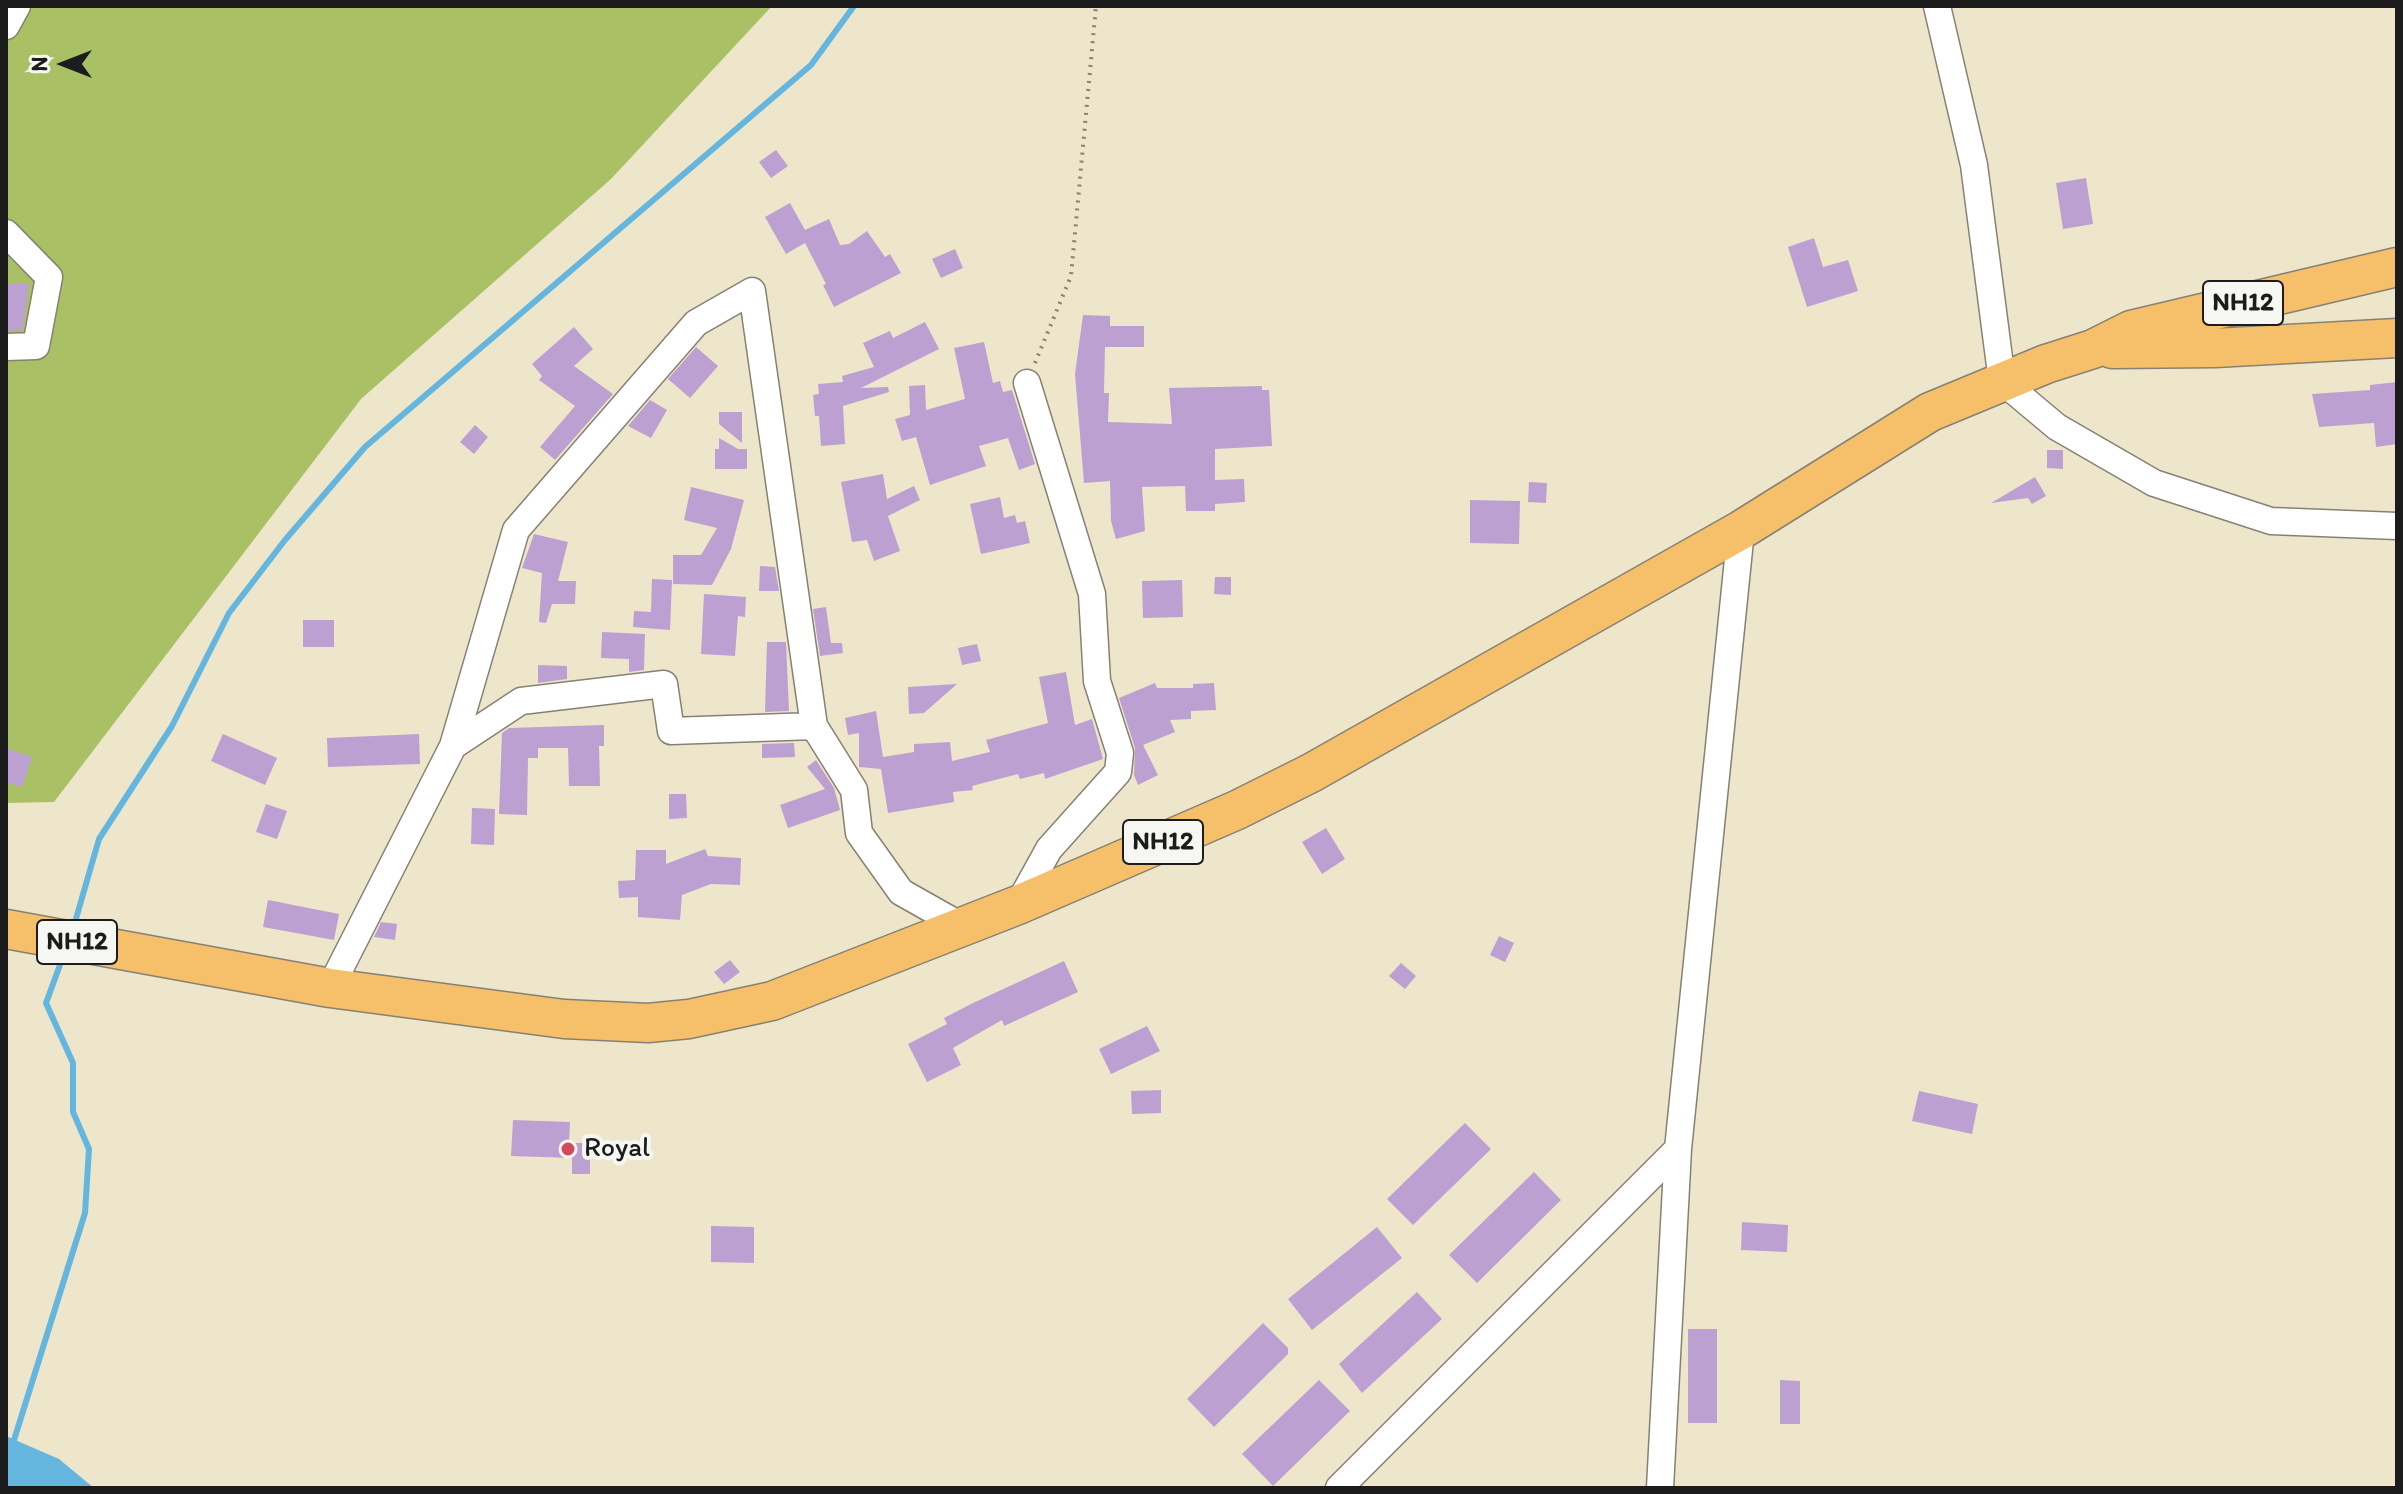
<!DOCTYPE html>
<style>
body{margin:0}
#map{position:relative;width:2403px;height:1494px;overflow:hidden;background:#eee6cb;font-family:Itim,sans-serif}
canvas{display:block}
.frame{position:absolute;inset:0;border:8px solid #1c1c1c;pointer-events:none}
.north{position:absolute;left:24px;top:24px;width:80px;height:80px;-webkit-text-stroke:6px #f6f6f2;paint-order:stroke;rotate:270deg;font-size:22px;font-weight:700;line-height:32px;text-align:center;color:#1c1c1c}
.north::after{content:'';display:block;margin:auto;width:28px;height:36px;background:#1c1c1c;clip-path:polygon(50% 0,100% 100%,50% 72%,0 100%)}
</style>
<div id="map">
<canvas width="2403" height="1494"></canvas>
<div class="frame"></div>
<div class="north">N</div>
</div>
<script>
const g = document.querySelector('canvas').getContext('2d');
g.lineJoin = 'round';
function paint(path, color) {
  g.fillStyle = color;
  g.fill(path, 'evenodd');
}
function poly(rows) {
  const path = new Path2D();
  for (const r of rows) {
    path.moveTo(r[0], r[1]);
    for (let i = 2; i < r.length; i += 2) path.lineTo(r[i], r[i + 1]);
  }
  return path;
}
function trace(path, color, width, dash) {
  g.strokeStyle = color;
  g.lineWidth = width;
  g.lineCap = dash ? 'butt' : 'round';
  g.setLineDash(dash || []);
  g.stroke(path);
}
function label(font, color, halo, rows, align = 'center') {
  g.font = font + ' Itim,sans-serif';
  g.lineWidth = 8;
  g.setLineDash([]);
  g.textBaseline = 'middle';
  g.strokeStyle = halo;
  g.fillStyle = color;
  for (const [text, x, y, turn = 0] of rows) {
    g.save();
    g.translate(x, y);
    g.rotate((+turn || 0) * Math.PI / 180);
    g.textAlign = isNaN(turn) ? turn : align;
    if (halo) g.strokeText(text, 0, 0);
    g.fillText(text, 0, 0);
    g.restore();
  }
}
paint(poly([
 [6,6,772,6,611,179,361,399,54,802,6,803]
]), '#aac065');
paint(poly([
 [6,1436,59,1459,94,1488,6,1488]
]), '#64b6df');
trace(poly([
 [73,929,99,839,172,726,229,613,285,540,365,447,811,65,854,6],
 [14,1440,85,1213,89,1149,73,1112,73,1063,46,1003,64,954]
]), '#64b6df', 6);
paint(poly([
 [776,150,788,166,771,178,759,162],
 [2086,178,2093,224,2063,229,2056,183],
 [790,203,805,230,829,219,840,245,849,244,867,231,885,257,890,254,901,273,834,307,823,285,826,284,805,243,786,254,765,217],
 [1814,238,1823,267,1848,260,1858,291,1807,307,1788,247],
 [955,249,963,268,941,278,932,259],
 [6,283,29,283,23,330,6,331],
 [1083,315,1110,316,1110,326,1144,326,1144,347,1105,347,1104,393,1109,393,1108,422,1172,424,1169,388,1262,386,1262,390,1269,390,1272,446,1215,449,1215,480,1244,479,1245,502,1215,504,1215,511,1186,511,1185,486,1142,487,1145,531,1116,539,1111,521,1110,481,1084,483,1075,374],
 [925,322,939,349,861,388,888,387,889,392,843,406,845,444,821,446,819,416,815,416,813,395,819,394,818,384,843,382,842,376,874,367,863,343,890,331,893,338],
 [574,327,593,349,574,366,613,394,555,460,540,447,575,406,539,380,542,376,532,364],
 [984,342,993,383,1000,381,1003,392,1012,390,1035,464,1019,470,1008,438,979,446,986,466,930,485,916,437,902,441,895,419,910,415,909,386,925,385,926,410,965,399,954,348],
 [696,347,718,366,690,398,668,379],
 [2397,382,2397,444,2376,447,2374,423,2319,427,2312,394,2370,390,2370,385],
 [650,400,667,410,651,438,628,426],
 [719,412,742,412,742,443,719,424],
 [475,425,488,437,474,454,460,442],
 [719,438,738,449,747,449,747,469,715,469,715,449,719,449],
 [2047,450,2063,450,2063,469,2047,468],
 [883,474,887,499,914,486,920,500,888,516,900,551,874,561,867,540,852,542,841,482],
 [2035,477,2046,496,2032,504,2028,498,1991,503],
 [1529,482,1547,483,1546,503,1528,502],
 [691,487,744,500,731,549,712,585,673,584,673,555,701,555,717,528,684,520],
 [1000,497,1004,518,1015,515,1017,523,1025,521,1030,543,981,554,970,504],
 [1470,500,1520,501,1519,544,1470,543],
 [534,534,568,542,558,581,576,581,575,604,552,604,546,623,539,622,542,573,522,568],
 [760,566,775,567,779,591,759,591],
 [1215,577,1231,577,1231,595,1214,594],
 [652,579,672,580,670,630,633,627,634,611,651,612],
 [1182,580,1183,617,1143,618,1142,581],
 [704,594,746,597,745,617,738,616,735,656,701,654],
 [826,607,831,643,842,643,843,653,820,656,813,609],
 [303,620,334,620,334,647,303,647],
 [602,632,645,634,644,670,629,672,629,659,601,658],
 [767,642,786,642,789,711,765,712],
 [977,644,981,661,962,665,958,648],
 [538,665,567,666,567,679,538,683],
 [1066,672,1075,725,1092,719,1103,759,1045,779,1044,773,1020,779,1018,774,972,786,973,790,953,792,954,802,888,813,881,769,859,767,859,733,848,735,845,718,876,711,883,757,914,752,914,744,950,742,952,761,990,752,986,740,1048,723,1039,677],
 [1155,683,1157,688,1193,688,1193,684,1214,683,1216,710,1191,711,1191,719,1170,720,1175,732,1143,745,1158,775,1138,785,1134,775,1135,748,1119,698],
 [957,684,924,713,909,714,908,687],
 [604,725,604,746,599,746,600,786,569,786,568,748,538,748,538,758,528,758,527,815,499,814,502,733,509,728],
 [223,734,277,758,265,785,211,761],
 [419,734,420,764,328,767,327,738],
 [794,743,795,757,762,758,762,744],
 [6,748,32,757,22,787,6,782],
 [816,760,834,788,840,810,788,828,780,805,825,789,807,767],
 [669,794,686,794,687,818,669,819],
 [266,804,287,811,277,839,256,832],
 [472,808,495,809,494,845,471,844],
 [1326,828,1345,859,1322,874,1302,842],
 [705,849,708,856,741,858,740,885,711,884,682,895,680,920,638,917,638,897,619,898,618,881,635,880,636,850,666,850,666,864],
 [268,900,339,914,334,940,263,927],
 [381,922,397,924,395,940,374,937],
 [1499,936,1514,943,1505,962,1490,955],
 [730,960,740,972,724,984,714,972],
 [1064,961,1078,992,1004,1026,1002,1020,953,1048,961,1065,927,1082,908,1044,947,1024,944,1018,973,1003],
 [1401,963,1416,976,1405,989,1389,976],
 [1147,1026,1160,1051,1111,1074,1099,1049],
 [1161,1090,1161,1113,1132,1114,1131,1091],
 [1919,1091,1978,1104,1972,1134,1912,1121],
 [513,1120,570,1122,569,1143,590,1143,590,1174,572,1174,572,1158,511,1156],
 [1465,1123,1491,1149,1413,1225,1387,1199],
 [1534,1172,1561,1200,1477,1283,1449,1255],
 [1742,1222,1788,1225,1787,1252,1741,1250],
 [711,1226,754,1227,754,1263,711,1262],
 [1377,1227,1402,1258,1312,1330,1288,1299],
 [1417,1292,1442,1319,1362,1393,1339,1364],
 [1263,1323,1288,1348,1288,1354,1214,1427,1187,1399],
 [1688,1329,1717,1329,1717,1423,1688,1423],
 [1319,1380,1350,1411,1273,1486,1242,1454],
 [1780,1380,1800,1381,1800,1424,1780,1424]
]), '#bca0d2');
const minor = poly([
 [1937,6,1974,165,2002,381,2057,427,2154,483,2271,521,2397,526],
 [6,26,17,6],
 [6,233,49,277,36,346,6,347],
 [453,746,516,530,696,323,752,291,814,726],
 [1018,905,1049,849,1118,772,1120,753,1097,681,1092,594,1027,383],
 [330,988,453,746,521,701,664,684,671,731,814,726,854,790,859,833,901,892,963,927],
 [1339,1488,1678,1149],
 [1660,1488,1678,1149,1741,530]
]);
const highway = poly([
 [2112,349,2215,348,2397,338],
 [6,929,330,988,564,1019,648,1023,689,1019,772,1001,1018,905,1237,810,1311,773,1741,530,1930,412,2046,364,2093,349,2131,330,2397,267]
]);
trace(minor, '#858174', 29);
trace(highway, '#858174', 41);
trace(poly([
 [1035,363,1071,276,1096,6]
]), '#858174', 4, [2, 6]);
trace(minor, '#fff', 26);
trace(highway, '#f6c06b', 38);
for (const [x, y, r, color] of [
 [568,1149,8,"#d1495b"]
]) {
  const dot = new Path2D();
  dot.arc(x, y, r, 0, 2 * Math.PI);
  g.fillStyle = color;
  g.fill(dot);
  trace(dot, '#f6f6f2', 3);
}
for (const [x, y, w] of [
 [2243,303,80],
 [1163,842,80],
 [77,942,80]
]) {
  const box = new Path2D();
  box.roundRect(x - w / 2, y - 22, w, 44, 6);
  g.fillStyle = '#f6f6f2';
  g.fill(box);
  trace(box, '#1c1c1c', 2);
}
label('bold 26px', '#1c1c1c', null, [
 ["NH12",2243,303],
 ["NH12",1163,842],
 ["NH12",77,942]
]);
label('28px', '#1c1c1c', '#f6f6f2', [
 ["Royal",584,1149]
], 'left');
</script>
